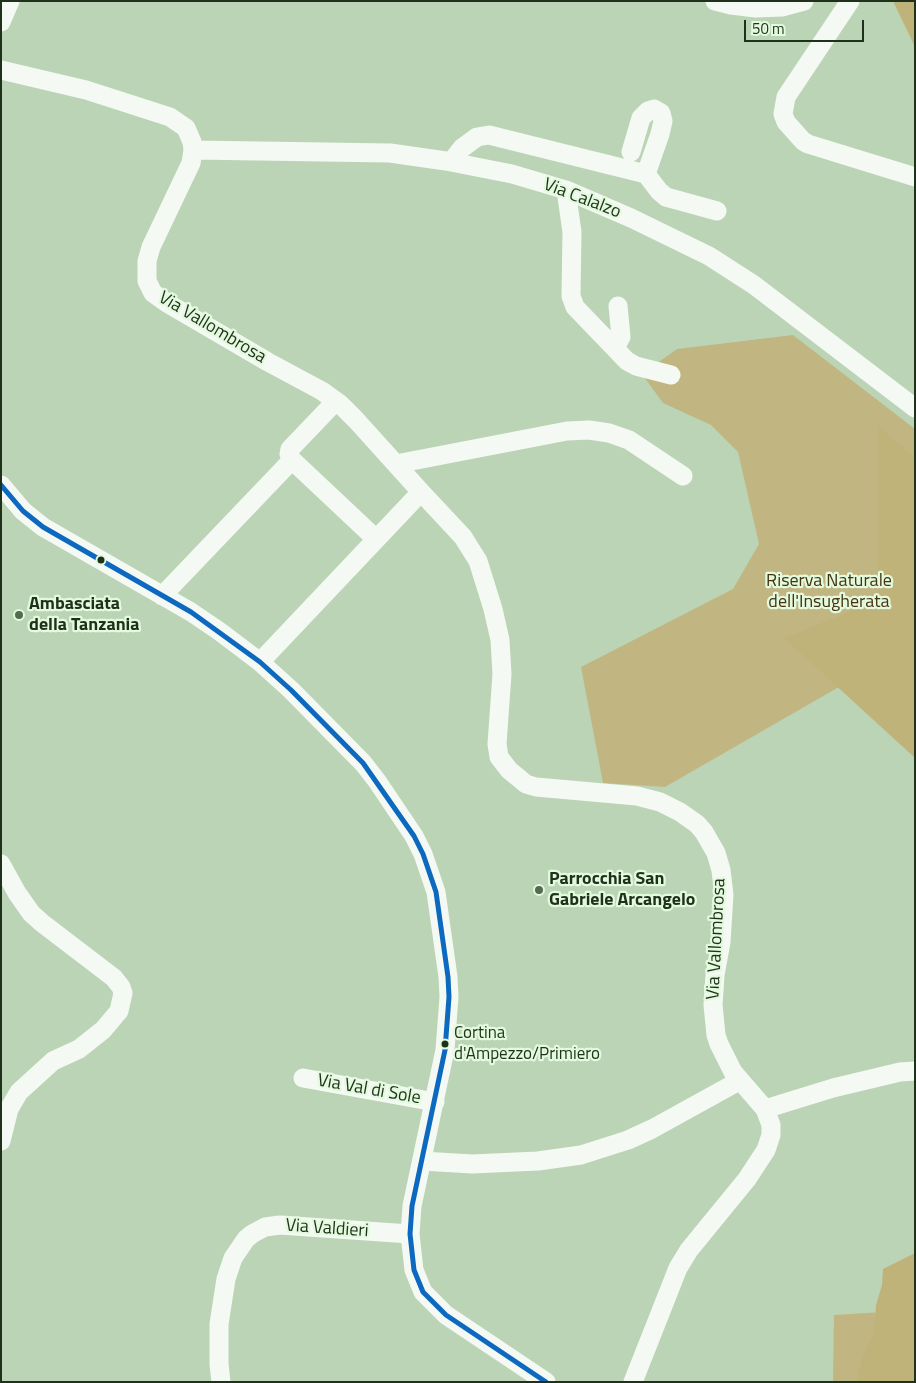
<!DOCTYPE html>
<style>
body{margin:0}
#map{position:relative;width:916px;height:1383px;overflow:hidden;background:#bbd4b6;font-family:"Titillium Web",sans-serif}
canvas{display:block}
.frame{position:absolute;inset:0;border:2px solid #1f311b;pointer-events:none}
.scale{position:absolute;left:744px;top:20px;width:120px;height:22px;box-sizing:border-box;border:2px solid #1f311b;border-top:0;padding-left:6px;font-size:15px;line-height:18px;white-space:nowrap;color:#1f311b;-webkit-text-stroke:4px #e3fade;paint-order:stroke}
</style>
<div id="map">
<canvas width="916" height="1383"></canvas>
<div class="frame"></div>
<div class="scale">50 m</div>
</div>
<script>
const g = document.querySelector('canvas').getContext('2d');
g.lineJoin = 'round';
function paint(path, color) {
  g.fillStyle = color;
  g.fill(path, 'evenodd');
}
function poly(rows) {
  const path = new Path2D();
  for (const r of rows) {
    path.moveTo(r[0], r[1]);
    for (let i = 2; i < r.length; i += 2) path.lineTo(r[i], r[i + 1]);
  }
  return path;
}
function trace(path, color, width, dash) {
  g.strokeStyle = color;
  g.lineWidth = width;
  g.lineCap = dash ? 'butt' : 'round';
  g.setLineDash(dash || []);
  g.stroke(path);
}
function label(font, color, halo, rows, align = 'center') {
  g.font = font + ' "Titillium Web",sans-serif';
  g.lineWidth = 4.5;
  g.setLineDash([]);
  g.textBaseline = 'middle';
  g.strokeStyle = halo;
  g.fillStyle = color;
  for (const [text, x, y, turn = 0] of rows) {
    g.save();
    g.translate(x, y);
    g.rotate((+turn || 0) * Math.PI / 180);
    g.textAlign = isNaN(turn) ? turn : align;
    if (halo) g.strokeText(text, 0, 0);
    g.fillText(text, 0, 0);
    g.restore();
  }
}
paint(poly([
 [793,335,915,429,915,732,865,672,665,787,603,783,581,667,733,589,759,544,738,452,711,425,663,403,642,374,677,349],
 [915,1310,915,1382,833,1382,834,1315]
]), '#c1b682');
paint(poly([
 [893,1,915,1,915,47],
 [878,425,915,458,915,758,784,638,878,600],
 [915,1253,915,1382,856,1382,862,1358,874,1333,876,1305,882,1285,883,1269]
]), '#c0b37a');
trace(poly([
 [715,1,731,5,756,8,782,7,804,1],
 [850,1,786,97,783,114,786,122,803,141,808,144,915,177],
 [1,22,10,1],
 [1,70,86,90,170,117,186,128,192,142,193,150,191,163,151,247,147,261,147,281,153,293,167,303,268,362,322,391,340,404,356,420,421,492,463,537,478,561,493,609,500,640,502,674,497,744,499,757,509,770,526,784,536,787,637,796,660,802,680,812,697,824,704,832,716,853,721,870,724,895,721,942,715,975,713,1005,716,1035,719,1044,733,1072,765,1109,771,1125,771,1135,766,1150,747,1179,689,1250,678,1268,633,1382],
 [193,150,390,153,446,161,512,174,566,190,631,218,709,256,754,285,915,408],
 [631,152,641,118,648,111,654,109,661,113,663,121,660,134,646,174],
 [451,162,462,148,477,137,489,135,646,174,659,191,666,197,717,211],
 [566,190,572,232,571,296,575,307,627,361,636,366,671,375],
 [615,348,621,337,618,306],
 [292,460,376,539],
 [396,464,567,431,589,430,609,433,629,440,683,476],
 [1,485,23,511,43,527,191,612,219,631,260,662,291,690,363,763,377,781,414,836,423,854,436,892,448,977,449,997,445,1050,412,1206,410,1234,414,1270,423,1292,446,1315,546,1382],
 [162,596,292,460,289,454,290,449,336,401],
 [260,662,421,492],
 [1,864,17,893,31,913,42,923,114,978,121,987,123,993,119,1011,103,1030,79,1049,53,1061,19,1092,9,1109,1,1141],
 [303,1078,435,1102],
 [765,1109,833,1088,900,1072,915,1071],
 [422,1161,472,1164,538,1161,581,1155,628,1140,652,1129,739,1081],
 [221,1382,219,1364,219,1324,226,1279,233,1258,246,1239,252,1234,265,1227,280,1225,410,1234]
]), '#f5f9f4', 19);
trace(poly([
 [1,485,23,511,43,527,191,612,260,662,291,690,363,763,414,836,423,854,436,892,448,977,449,997,445,1050,412,1206,410,1234,414,1270,423,1292,446,1315,546,1382]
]), '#0c69bf', 5);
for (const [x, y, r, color] of [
 [101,560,4.5,"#1f311b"],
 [19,615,5,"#566a51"],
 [539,890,5,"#566a51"],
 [445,1044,4.5,"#1f311b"]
]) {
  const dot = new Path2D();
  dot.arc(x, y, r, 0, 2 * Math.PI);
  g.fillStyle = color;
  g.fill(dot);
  trace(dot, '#e3fade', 2);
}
label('17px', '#1f311b', '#e3fade', [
 ["Cortina",454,1034],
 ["d'Ampezzo/Primiero",454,1055]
], 'left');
label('18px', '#1f311b', '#e3fade', [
 ["Via Calalzo",582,199,21],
 ["Via Vallombrosa",212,328,31],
 ["Via Vallombrosa",717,939,-87],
 ["Via Val di Sole",369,1090,10],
 ["Via Valdieri",327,1229,4]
]);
label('18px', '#463310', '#e3fade', [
 ["Riserva Naturale",829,582],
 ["dell'Insugherata",829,603]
]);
label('bold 18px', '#1f311b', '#e3fade', [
 ["Ambasciata",29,605],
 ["della Tanzania",29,626],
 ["Parrocchia San",549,880],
 ["Gabriele Arcangelo",549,901]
], 'left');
</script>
